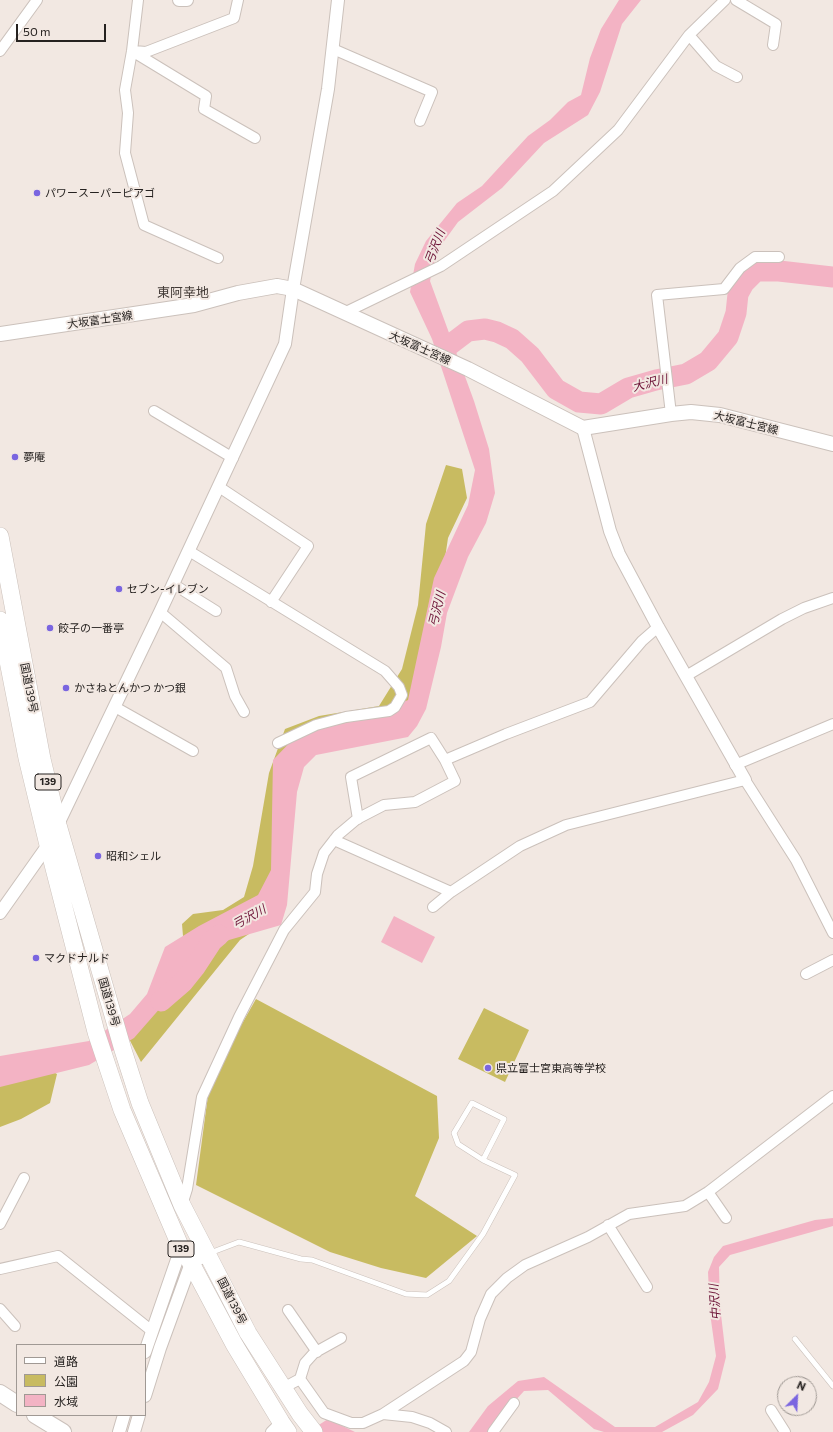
<!DOCTYPE html>
<meta charset="utf-8">
<style>
body{margin:0}
#map{position:relative;width:833px;height:1432px;overflow:hidden;background:#f2e8e2;font-family:Commissioner,"Noto Sans JP",sans-serif}
canvas{display:block}
.legend{position:absolute;left:16px;top:1344px;width:130px;height:72px;box-sizing:border-box;background:#f2e8e2;border:1px solid #a09994;margin:0;padding:5px 7px;list-style:none;font-size:12px;color:#262220}
.legend li{display:flex;align-items:center;gap:8px;height:20px}
.legend b{width:20px;border:1px solid #a09994}
.north{position:absolute;left:777px;top:1376px;width:40px;height:40px;box-sizing:border-box;background:#f2e8e2;border:1px solid #a09994;border-radius:50%;rotate:24deg;font-size:11px;font-weight:700;line-height:16px;text-align:center;color:#262220}
.north::after{content:'';display:block;margin:auto;width:14px;height:18px;background:#7a65e0;clip-path:polygon(50% 0,100% 100%,50% 72%,0 100%)}
.scale{position:absolute;left:16px;top:24px;width:90px;height:18px;box-sizing:border-box;border:2px solid #262220;border-top:0;padding-left:5px;font-size:12px;line-height:14px;white-space:nowrap;color:#262220;-webkit-text-stroke:3px #f2e8e2;paint-order:stroke}
</style>
<div id="map">
<canvas width="833" height="1432"></canvas>
<ul class="legend">
<li><b style="height:5px;background:#fff"></b>道路</li>
<li><b style="height:11px;background:#c8bb61"></b>公園</li>
<li><b style="height:11px;background:#f3b3c4"></b>水域</li>
</ul>
<div class="north">N</div>
<div class="scale">50 m</div>
</div>
<script>
const g = document.querySelector('canvas').getContext('2d');
g.lineJoin = 'round';
function paint(path, color) {
  g.fillStyle = color;
  g.fill(path, 'evenodd');
}
function poly(rows) {
  const path = new Path2D();
  for (const r of rows) {
    path.moveTo(r[0], r[1]);
    for (let i = 2; i < r.length; i += 2) path.lineTo(r[i], r[i + 1]);
  }
  return path;
}
function trace(path, color, width, dash) {
  g.strokeStyle = color;
  g.lineWidth = width;
  g.lineCap = dash ? 'butt' : 'round';
  g.setLineDash(dash || []);
  g.stroke(path);
}
function label(font, color, halo, rows, align = 'center') {
  g.font = font + ' Commissioner,"Noto Sans JP",sans-serif';
  g.lineWidth = 4;
  g.setLineDash([]);
  g.textBaseline = 'middle';
  g.strokeStyle = halo;
  g.fillStyle = color;
  for (const [text, x, y, turn = 0] of rows) {
    g.save();
    g.translate(x, y);
    g.rotate((+turn || 0) * Math.PI / 180);
    g.textAlign = isNaN(turn) ? turn : align;
    if (halo) g.strokeText(text, 0, 0);
    g.fillText(text, 0, 0);
    g.restore();
  }
}
paint(poly([
 [446,465,462,469,467,498,448,538,439,599,418,709,314,747,292,782,277,915,240,940,141,1062,124,1029,184,948,182,924,193,914,223,910,244,897,253,866,269,773,285,729,319,716,379,706,402,669,418,605,426,524],
 [256,999,437,1096,439,1138,415,1196,477,1236,426,1278,381,1268,330,1252,196,1185,210,1080],
 [484,1008,529,1030,505,1082,458,1059],
 [0,1064,39,1064,57,1074,50,1103,21,1119,0,1127]
]), '#c8bb61');
paint(poly([
 [619,0,641,0,622,24,600,92,588,115,544,143,502,188,458,222,437,251,430,281,474,401,489,449,495,493,486,523,468,557,447,613,441,647,426,709,417,726,408,737,316,755,304,767,297,792,287,905,281,925,229,940,202,957,183,982,134,1038,89,1065,0,1087,0,1056,89,1041,130,1014,147,994,165,947,199,926,258,895,271,870,273,760,299,733,359,720,408,700,434,578,468,505,475,470,432,339,410,292,415,264,426,241,457,203,482,186,528,136,550,120,568,102,581,95,590,58,601,29],
 [394,916,435,937,422,963,381,942],
 [833,1218,833,1226,730,1255,719,1267,720,1306,726,1357,718,1389,693,1415,662,1432,604,1432,594,1429,548,1390,524,1391,487,1432,469,1432,488,1406,518,1381,544,1377,615,1427,655,1427,698,1402,709,1382,716,1356,710,1313,708,1272,714,1257,723,1246,815,1220],
 [328,1419,355,1432,308,1432]
]), '#f3b3c4');
trace(poly([
 [443,350,468,331,485,329,497,332,512,339,530,355,556,389,579,402,601,404,628,388,656,380,686,374,708,361,728,337,736,313,738,294,744,283,756,271,779,271,833,277],
 [161,1001,183,982,195,967,212,941,219,935]
]), '#f3b3c4', 21);
const service = poly([
 [210,1253,239,1242,301,1259,312,1260,406,1294,427,1295,449,1281,483,1234,515,1175,483,1160,458,1144,454,1133,472,1103,504,1119,483,1160],
 [795,1339,833,1386]
]);
const minor = poly([
 [138,0,132,51,125,90,128,113,125,153,144,225,218,258],
 [736,0,776,24,773,45],
 [689,35,716,66,737,77],
 [333,49,432,92,420,121],
 [0,51,37,0],
 [132,51,206,96,204,109,255,138],
 [134,51,146,52,234,18,238,0],
 [344,313,441,266,553,191,618,130,689,35,725,0],
 [154,411,233,458],
 [671,414,657,295,724,289,740,268,755,257,779,257],
 [219,487,308,546,271,602],
 [189,551,385,671,399,687,402,695,395,707,389,711,346,717,316,725,278,743],
 [173,584,216,611],
 [160,612,226,668,235,696,244,712],
 [686,676,782,619,804,608,833,598],
 [115,707,193,751],
 [735,765,833,724],
 [358,819,351,777,431,738,445,760],
 [334,840,451,892],
 [433,907,451,892,520,846,566,825,745,780,796,860,833,933],
 [806,974,833,960],
 [708,1192,726,1218],
 [182,1205,187,1189,202,1097,239,1017,284,930,315,892,317,874,324,853,338,835,357,819,384,805,415,802,455,781,445,760,506,734,590,702,642,641,658,627],
 [0,1224,24,1178],
 [608,1225,647,1287],
 [0,1269,58,1256,152,1331],
 [0,1309,15,1326],
 [288,1310,317,1352],
 [300,1379,305,1363,314,1353,341,1338],
 [283,1388,300,1379,324,1413,351,1423,363,1423,383,1414,412,1417,430,1423,446,1432],
 [771,1410,785,1432],
 [383,1414,464,1361,471,1352,480,1319,491,1294,507,1278,525,1265,588,1237,629,1214,685,1206,708,1192,833,1096],
 [271,1432,281,1422],
 [493,1432,514,1403]
]);
const tertiary = poly([
 [179,0,187,0],
 [583,428,610,531,619,554,658,627,745,780],
 [0,913,48,845,160,612,285,344,293,289,328,89,338,0],
 [145,1352,181,1248,209,1254],
 [145,1396,160,1348,191,1263,209,1254],
 [119,1432,124,1415],
 [134,1432,139,1415]
]);
const secondary = poly([
 [0,334,194,305,238,293,277,286,293,289,468,369,583,428,671,414,691,412,720,415,833,444]
]);
const primary = poly([
 [0,1393,17,1404],
 [35,1415,63,1432]
]);
const trunk = poly([
 [0,536,42,759,58,825,123,1050,140,1103,182,1205,248,1333,300,1414,314,1432],
 [0,620,27,758,48,845,96,1032,122,1110,181,1248,191,1263,234,1344,281,1422,288,1432]
]);
trace(service, '#cbc1bb', 6);
trace(minor, '#cbc1bb', 12);
trace(tertiary, '#cbc1bb', 14);
trace(secondary, '#cbc1bb', 16);
trace(primary, '#cbc1bb', 18);
trace(trunk, '#cbc1bb', 18);
trace(service, '#fff', 5);
trace(minor, '#fff', 10);
trace(tertiary, '#fff', 12);
trace(secondary, '#fff', 14);
trace(primary, '#fff', 16);
trace(trunk, '#fff', 17);
for (const [x, y, r, color] of [
 [37,193,4,"#7a65e0"],
 [15,457,4,"#7a65e0"],
 [119,589,4,"#7a65e0"],
 [50,628,4,"#7a65e0"],
 [66,688,4,"#7a65e0"],
 [98,856,4,"#7a65e0"],
 [36,958,4,"#7a65e0"],
 [488,1068,4,"#7a65e0"]
]) {
  const dot = new Path2D();
  dot.arc(x, y, r, 0, 2 * Math.PI);
  g.fillStyle = color;
  g.fill(dot);
  trace(dot, '#f2e8e2', 1.5);
}
for (const [x, y, w] of [
 [48,782,26],
 [181,1249,26]
]) {
  const box = new Path2D();
  box.roundRect(x - w / 2, y - 8, w, 16, 3);
  g.fillStyle = '#f2e8e2';
  g.fill(box);
  trace(box, '#262220', 1);
}
label('bold 10px', '#262220', null, [
 ["139",48,782],
 ["139",181,1249]
]);
label('11px', '#262220', '#f2e8e2', [
 ["パワースーパーピアゴ",45,193],
 ["夢庵",23,457],
 ["セブン-イレブン",127,589],
 ["餃子の一番亭",58,628],
 ["かさねとんかつ かつ銀",74,688],
 ["昭和シェル",106,856],
 ["マクドナルド",44,958],
 ["県立富士宮東高等学校",496,1068]
], 'left');
label('11px', '#262220', '#f2e8e2', [
 ["大坂富士宮線",100,320,-8],
 ["大坂富士宮線",420,348,24],
 ["大坂富士宮線",746,423,14],
 ["国道139号",29,688,79],
 ["国道139号",109,1002,74],
 ["国道139号",232,1301,63]
]);
label('italic 12px', '#6d1337', '#f2e8e2', [
 ["弓沢川",435,247,-69],
 ["大沢川",650,383,-14],
 ["弓沢川",437,609,-76],
 ["弓沢川",249,917,-29],
 ["中沢川",715,1302,-94]
]);
label('13px', '#423a36', '#f2e8e2', [
 ["東阿幸地",183,293]
]);
</script>
